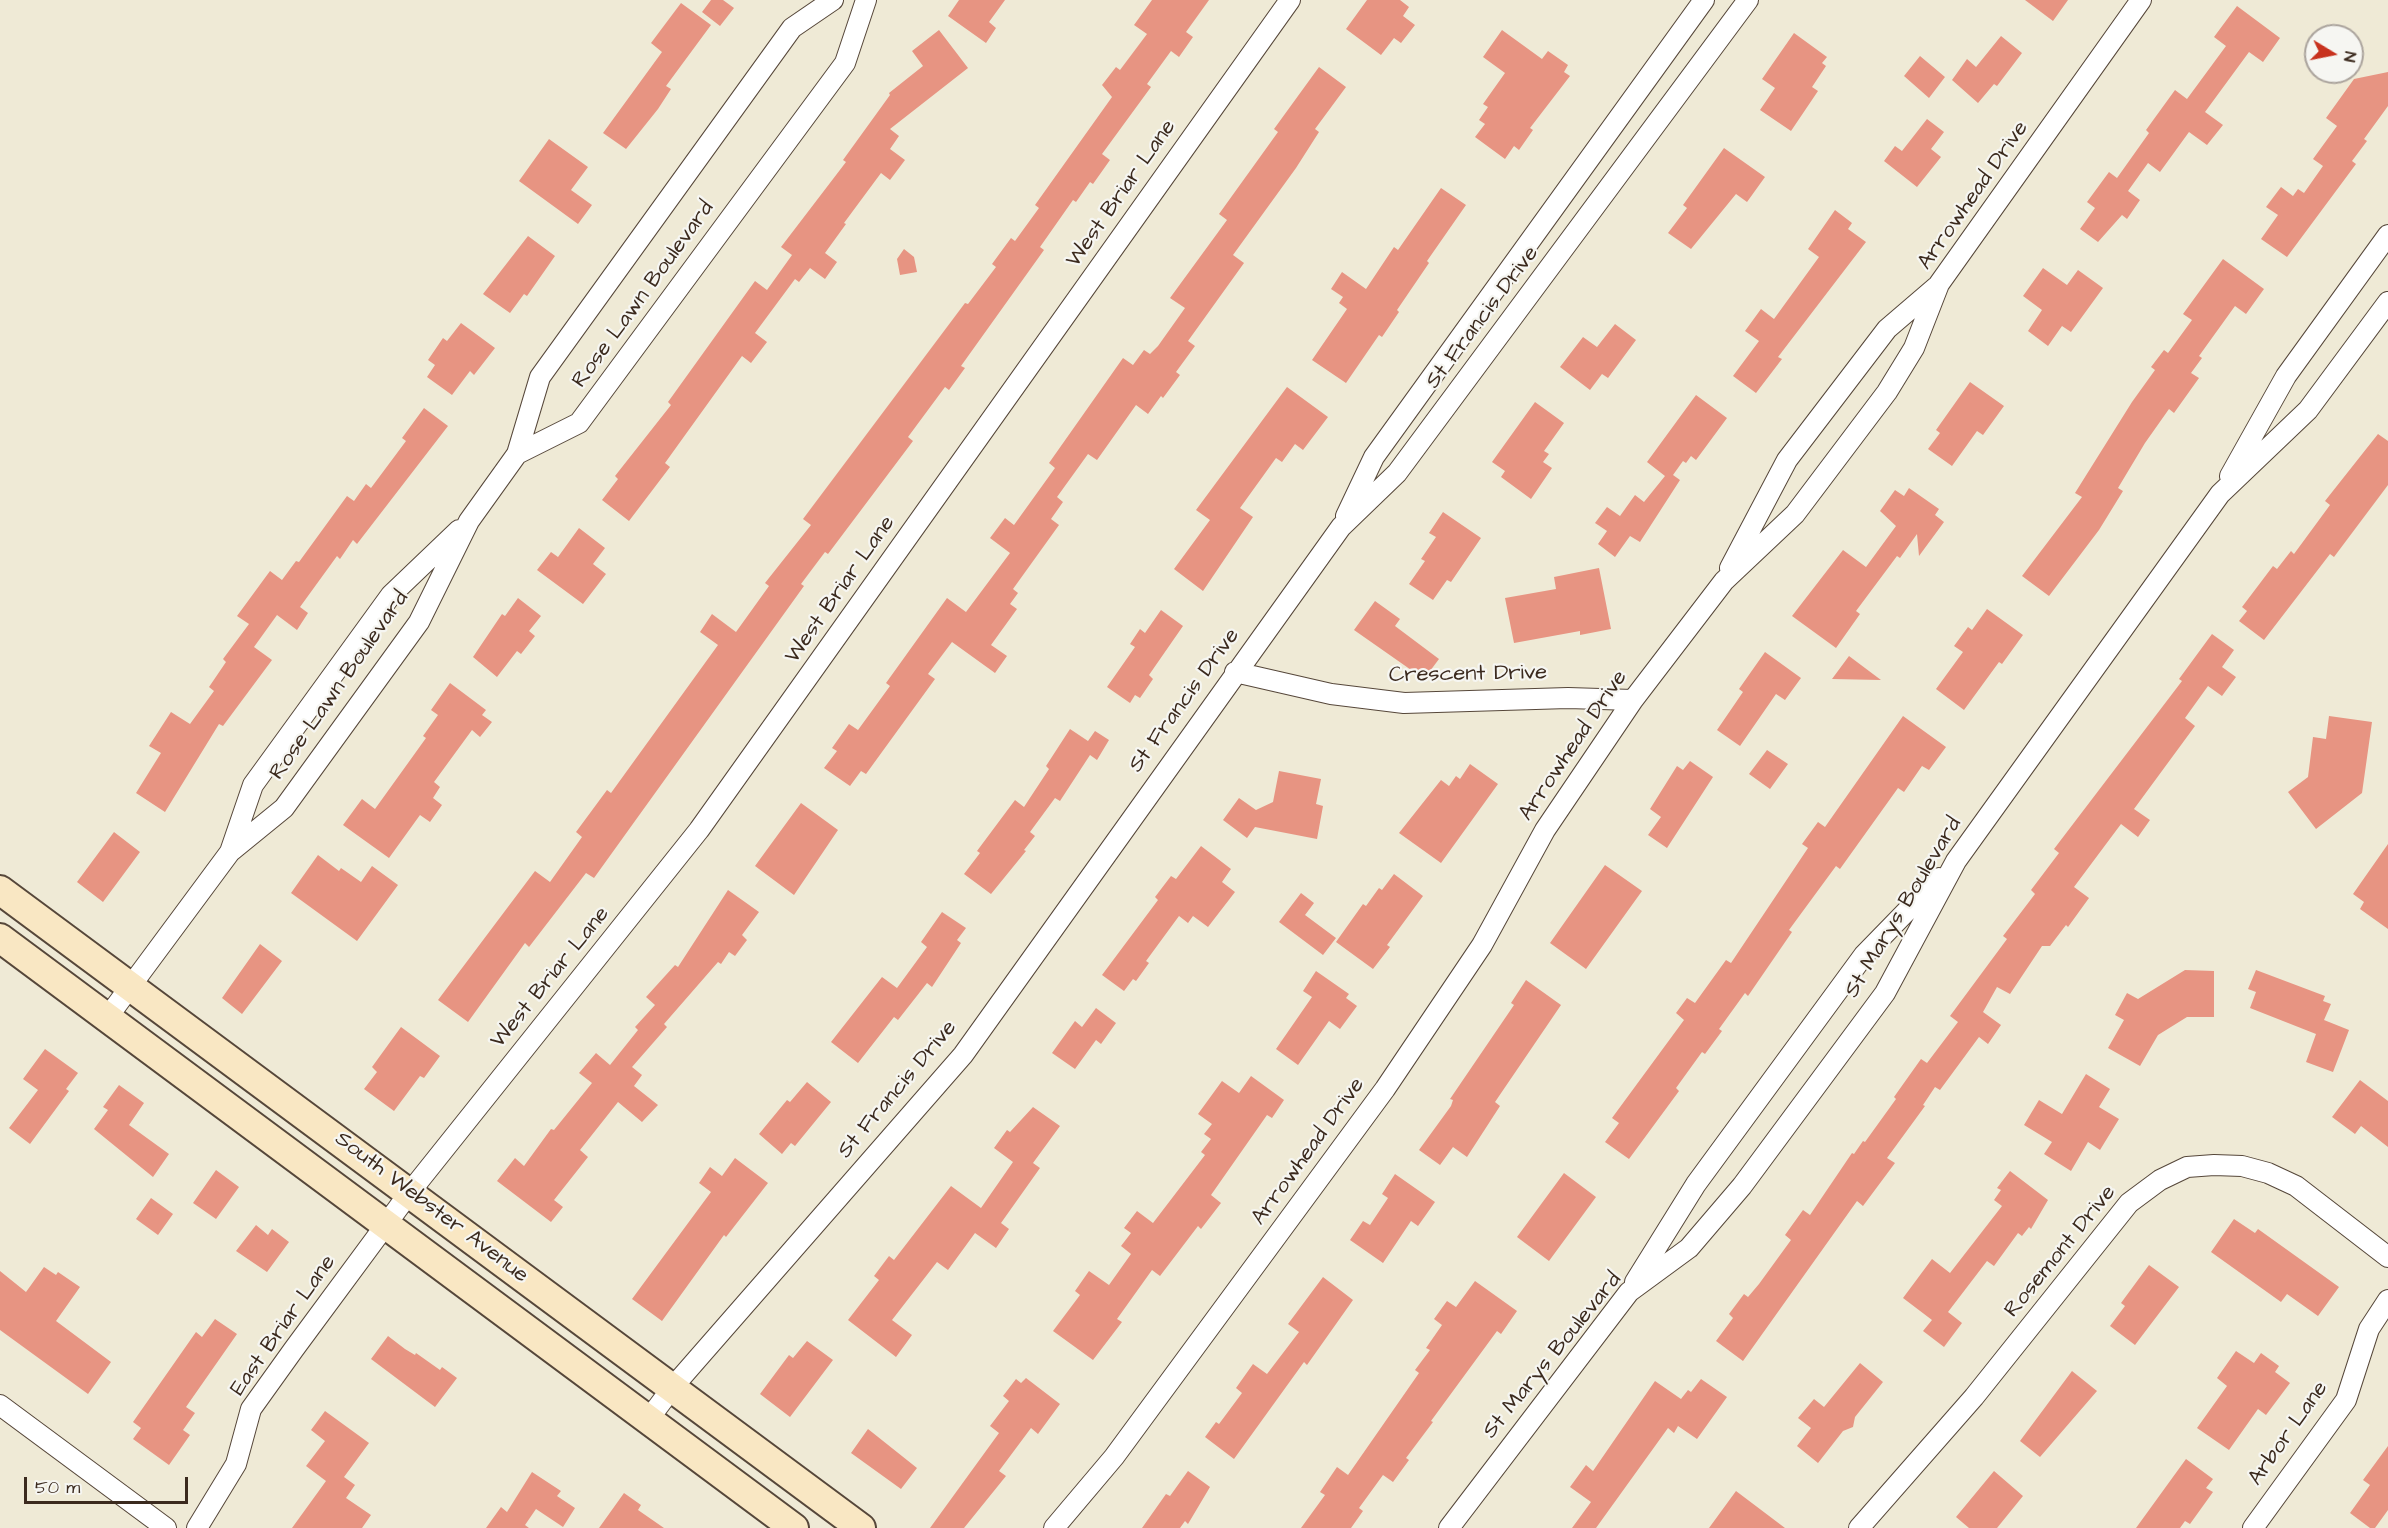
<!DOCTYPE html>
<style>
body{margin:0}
#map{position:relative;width:2388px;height:1528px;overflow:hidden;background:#efead6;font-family:"Architects Daughter",sans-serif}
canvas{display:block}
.north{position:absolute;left:2304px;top:24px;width:60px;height:60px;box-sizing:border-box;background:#f6f6f2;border:2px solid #aba49d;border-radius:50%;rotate:100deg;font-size:16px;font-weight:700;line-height:24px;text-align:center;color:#3b2a1e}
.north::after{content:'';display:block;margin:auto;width:21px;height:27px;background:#c8321e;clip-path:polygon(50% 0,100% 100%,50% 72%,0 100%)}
.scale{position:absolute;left:24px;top:1477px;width:164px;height:27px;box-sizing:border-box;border:3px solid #3b2a1e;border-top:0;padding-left:8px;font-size:18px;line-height:21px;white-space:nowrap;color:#3b2a1e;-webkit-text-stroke:4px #f6f6f2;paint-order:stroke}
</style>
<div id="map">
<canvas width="2388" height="1528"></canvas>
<div class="north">N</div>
<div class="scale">50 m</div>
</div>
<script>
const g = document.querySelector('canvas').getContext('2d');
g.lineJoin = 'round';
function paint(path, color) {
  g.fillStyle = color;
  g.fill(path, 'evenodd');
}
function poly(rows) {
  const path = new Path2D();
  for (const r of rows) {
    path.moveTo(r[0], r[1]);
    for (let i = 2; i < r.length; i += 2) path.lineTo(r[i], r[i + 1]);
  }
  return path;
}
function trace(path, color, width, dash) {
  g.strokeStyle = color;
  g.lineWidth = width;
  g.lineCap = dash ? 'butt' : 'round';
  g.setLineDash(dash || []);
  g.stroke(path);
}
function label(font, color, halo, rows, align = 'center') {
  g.font = font + ' "Architects Daughter",sans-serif';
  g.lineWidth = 4.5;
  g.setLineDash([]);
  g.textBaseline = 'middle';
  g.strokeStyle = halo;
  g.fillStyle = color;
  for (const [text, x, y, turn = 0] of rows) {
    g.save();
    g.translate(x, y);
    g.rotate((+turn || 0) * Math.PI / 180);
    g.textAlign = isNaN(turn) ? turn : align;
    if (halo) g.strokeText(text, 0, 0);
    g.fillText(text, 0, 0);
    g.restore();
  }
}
paint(poly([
 [711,0,723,0,734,8,720,26,702,12],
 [959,0,1005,0,989,22,996,28,986,43,948,16],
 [1152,0,1209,0,1186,32,1193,37,1179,57,1171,51,1147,84,1151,87,1102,154,1110,160,1093,184,1090,182,1076,202,1073,200,1040,247,1044,250,961,366,965,368,949,390,945,387,908,437,913,441,828,554,825,552,801,584,804,586,594,878,586,873,529,947,525,943,468,1022,438,1000,535,871,550,882,582,837,576,832,607,790,611,793,718,645,700,632,712,614,736,632,769,586,765,583,811,525,803,519,965,303,968,304,996,267,992,264,1011,238,1015,241,1039,208,1035,205,1112,97,1102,85,1116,67,1120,70,1147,34,1134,25],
 [1367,0,1400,0,1409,7,1403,16,1415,25,1401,43,1394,38,1381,55,1346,29],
 [2025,0,2068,0,2053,21],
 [681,3,711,25,666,86,671,89,658,109,626,149,603,133,662,52,651,43],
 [2237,6,2280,38,2263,62,2249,52,2205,112,2223,125,2207,145,2189,132,2160,172,2148,163,2128,191,2140,200,2127,219,2122,215,2098,242,2080,229,2095,208,2087,202,2109,172,2117,178,2149,133,2146,130,2175,90,2187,99,2226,46,2214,37],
 [939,30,968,68,890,129,899,136,890,149,905,160,890,180,881,173,844,223,846,224,825,253,837,262,825,279,810,268,799,282,795,279,755,333,767,342,751,363,742,356,665,463,670,467,629,521,602,500,618,479,615,476,671,405,668,402,755,281,767,290,792,255,781,247,846,162,843,160,890,95,889,93,923,66,912,51],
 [1502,30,1542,59,1548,51,1568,65,1564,72,1570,76,1530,128,1533,130,1519,150,1514,146,1505,159,1475,137,1485,124,1479,120,1488,107,1483,104,1505,73,1483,57],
 [1794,33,1827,57,1822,63,1826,66,1812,87,1818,91,1791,131,1760,110,1775,88,1762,79],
 [2001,36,2022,53,1997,86,1994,84,1978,103,1952,80,1967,59,1976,67],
 [1920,56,1945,77,1929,98,1904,76],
 [1319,67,1346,87,1315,129,1319,132,1296,168,1233,255,1244,263,1188,341,1195,346,1176,372,1180,375,1163,398,1161,396,1148,414,1136,405,1097,460,1088,454,1057,497,1063,502,1051,519,1059,525,1013,589,1018,593,1010,604,1017,609,991,645,1007,656,995,673,952,642,928,674,935,679,866,774,861,771,850,786,824,768,837,751,832,748,849,724,858,730,890,686,886,683,947,598,966,612,1010,553,990,538,1005,518,1014,525,1055,468,1049,463,1123,358,1133,365,1144,350,1150,354,1158,346,1185,308,1170,298,1227,220,1219,214,1278,132,1274,129],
 [2388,72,2388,106,2364,139,2367,141,2352,161,2356,164,2287,257,2261,239,2278,215,2266,207,2281,187,2293,196,2298,189,2304,193,2323,166,2313,159,2337,126,2326,118,2354,79],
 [1927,119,1944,132,1931,149,1941,157,1917,187,1884,161,1895,146,1902,151],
 [549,139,588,167,571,190,592,205,578,224,519,181],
 [1724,148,1765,177,1747,202,1736,194,1691,249,1668,233,1687,208,1683,205],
 [1441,188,1466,205,1427,261,1429,263,1397,310,1399,312,1382,337,1379,335,1346,383,1312,360,1347,309,1339,303,1343,297,1331,289,1342,272,1366,289,1394,247,1398,250],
 [1835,210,1852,223,1848,229,1866,242,1778,357,1782,359,1756,393,1733,376,1759,341,1745,331,1761,309,1774,319,1819,257,1808,249],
 [528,236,555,256,527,296,524,294,510,313,483,294],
 [904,249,914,257,917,272,900,275,897,259],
 [2223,259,2264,289,2246,314,2235,306,2199,356,2202,358,2191,373,2199,378,2174,413,2169,409,2145,443,2118,488,2123,491,2099,530,2049,596,2022,576,2082,497,2075,493,2132,402,2155,370,2151,367,2164,350,2168,353,2192,320,2183,314],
 [2043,268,2067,285,2078,270,2103,288,2071,332,2062,326,2048,346,2028,331,2042,310,2023,296],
 [461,323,495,348,474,375,470,371,452,395,427,377,435,365,428,360,443,338,447,341],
 [1615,324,1636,340,1608,378,1602,374,1590,390,1560,367,1583,337,1597,347],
 [1970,382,2004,406,1983,435,1977,431,1952,466,1928,449,1940,433,1936,430],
 [1287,387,1328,417,1303,450,1295,444,1282,462,1276,458,1240,508,1253,517,1203,591,1174,569,1210,520,1196,510],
 [1696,395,1727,418,1696,460,1691,456,1686,463,1683,461,1673,475,1680,480,1640,542,1630,536,1615,557,1598,544,1607,531,1595,523,1607,507,1620,516,1635,495,1644,502,1665,476,1647,462],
 [1535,402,1564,423,1544,451,1549,454,1543,462,1552,468,1531,499,1501,477,1505,471,1492,462],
 [424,408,448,426,357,544,353,540,340,559,337,556,300,607,308,613,297,630,277,615,254,647,272,660,223,726,219,724,165,812,136,793,161,753,149,746,171,712,190,724,214,691,209,687,226,662,223,659,249,624,237,616,270,571,282,580,296,561,299,562,347,496,354,501,366,484,371,488,406,441,402,438],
 [2378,434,2388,441,2388,485,2334,557,2330,554,2264,640,2239,621,2247,611,2242,607,2273,566,2277,569,2291,551,2294,554,2330,505,2325,501],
 [1909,488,1939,509,1935,515,1944,522,1919,556,1917,534,1900,558,1897,556,1856,611,1860,614,1836,648,1792,616,1843,550,1866,567,1896,526,1880,511,1895,490,1904,496],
 [1443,512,1481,538,1451,582,1447,580,1433,600,1409,584,1425,561,1421,559,1436,537,1429,533],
 [579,528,605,548,593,564,606,574,583,604,537,570,551,552,558,557],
 [1599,568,1611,629,1580,635,1580,631,1514,643,1505,598,1556,589,1554,577],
 [518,598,541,616,529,631,535,636,521,654,517,651,497,677,473,657,502,614,505,616],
 [1375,601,1400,619,1395,626,1439,659,1424,679,1354,630],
 [1987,609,2023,635,2002,664,1999,662,1964,710,1936,689,1963,652,1954,646,1968,627,1972,630],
 [1161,610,1183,626,1149,675,1153,679,1140,698,1135,695,1130,703,1107,687,1135,647,1130,644,1140,629,1145,633],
 [2212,634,2234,650,2222,667,2236,677,2222,696,2208,686,2185,718,2195,726,2134,809,2150,820,2138,837,2121,824,2074,887,2089,898,2068,927,2066,925,2050,946,2042,946,2010,994,1997,987,1983,1012,2001,1025,1988,1044,1979,1037,1940,1090,1935,1087,1923,1105,1925,1106,1887,1158,1895,1163,1863,1206,1857,1201,1743,1361,1716,1341,1733,1318,1729,1314,1744,1294,1748,1297,1759,1284,1791,1240,1785,1235,1803,1210,1810,1215,1852,1153,1854,1154,1863,1141,1865,1142,1896,1099,1894,1097,1921,1059,1927,1063,1958,1022,1950,1016,2007,939,2003,936,2035,894,2031,890,2059,853,2054,849,2182,681,2179,679],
 [1765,652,1801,678,1785,700,1776,694,1740,746,1717,730,1743,692,1739,689],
 [1849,656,1881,680,1832,679],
 [450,683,486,710,482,715,492,722,480,737,472,730,434,782,440,787,433,798,442,805,430,822,420,815,389,858,343,825,362,799,375,809,426,738,423,736,438,715,431,710],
 [1903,716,1946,747,1929,770,1922,766,1904,792,1898,788,1840,869,1836,866,1789,930,1792,932,1748,996,1745,993,1719,1029,1722,1031,1705,1054,1702,1052,1676,1088,1679,1091,1629,1159,1605,1142,1619,1123,1612,1118,1684,1020,1676,1013,1687,998,1695,1003,1726,960,1731,963,1808,848,1802,844,1818,822,1825,827],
 [2329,716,2372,722,2362,793,2316,829,2288,792,2308,777,2313,737,2326,739],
 [1070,729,1088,741,1095,731,1109,740,1097,760,1090,755,1060,801,1055,798,1030,832,1035,836,1024,850,1026,851,991,894,964,874,980,853,977,851,1015,800,1024,807,1049,769,1046,766],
 [1767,750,1788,764,1770,789,1749,774],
 [1690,761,1713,777,1667,848,1648,835,1661,817,1650,809,1677,766,1683,770],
 [1470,764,1498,784,1441,863,1399,833,1441,780,1449,786,1456,776,1460,779],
 [1279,771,1321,779,1316,804,1323,806,1317,839,1255,827,1247,838,1223,820,1239,798,1256,810,1273,802],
 [801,803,838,830,794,895,755,866],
 [114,832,140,852,103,902,77,882],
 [2388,844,2388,929,2360,909,2364,902,2353,894],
 [1201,846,1231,869,1222,882,1235,892,1208,927,1193,916,1188,923,1179,916,1146,961,1149,963,1136,981,1133,979,1124,991,1102,975,1158,900,1155,897,1171,876,1176,879],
 [318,855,339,871,341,868,361,882,372,866,398,885,357,941,291,893],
 [1605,865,1642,891,1586,969,1550,943],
 [1394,874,1423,896,1387,945,1390,947,1373,969,1336,942,1363,904,1366,906,1379,888,1382,890],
 [728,890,759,912,742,935,747,940,735,956,729,952,721,964,718,962,664,1024,667,1027,632,1067,642,1075,634,1086,658,1105,642,1122,618,1102,580,1150,588,1157,554,1200,563,1207,551,1222,497,1181,515,1158,524,1166,551,1129,554,1130,592,1083,579,1073,596,1053,610,1065,638,1030,635,1027,655,1005,646,997,675,965,678,967],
 [1301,893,1314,903,1305,915,1336,938,1323,955,1279,922],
 [942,912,966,928,957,940,961,943,932,987,927,983,898,1020,894,1017,858,1063,831,1042,882,977,897,988,927,947,921,942],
 [260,944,282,961,242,1014,222,998],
 [2185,970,2214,971,2214,1017,2187,1017,2158,1035,2140,1066,2108,1048,2124,1020,2115,1015,2127,993,2138,999],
 [2256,970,2325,996,2323,1001,2331,1004,2324,1020,2349,1030,2333,1072,2306,1062,2316,1034,2250,1008,2256,992,2248,989],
 [1316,971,1349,994,1346,998,1357,1006,1340,1029,1329,1021,1298,1065,1276,1049,1312,997,1303,991],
 [1526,980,1561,1005,1495,1102,1500,1106,1467,1157,1453,1147,1440,1165,1419,1150,1451,1106,1453,1100,1450,1099,1514,1005,1511,1003],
 [1096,1008,1116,1023,1101,1044,1096,1040,1075,1069,1052,1053,1075,1021,1082,1027],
 [401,1027,440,1056,424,1078,420,1076,394,1111,364,1089,377,1072,372,1067],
 [45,1049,78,1073,66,1089,69,1091,30,1144,9,1128,38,1090,23,1079],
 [2086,1074,2110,1089,2099,1107,2119,1119,2100,1150,2088,1142,2071,1171,2044,1154,2052,1142,2024,1125,2039,1100,2062,1114],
 [1251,1076,1284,1100,1272,1118,1267,1115,1211,1195,1221,1203,1201,1229,1198,1226,1160,1276,1152,1270,1117,1319,1122,1322,1093,1360,1053,1331,1080,1295,1075,1291,1089,1271,1109,1285,1131,1254,1121,1246,1131,1233,1124,1228,1137,1211,1153,1223,1205,1155,1201,1152,1211,1139,1204,1134,1212,1124,1198,1114,1222,1081,1239,1093],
 [2360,1080,2388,1101,2388,1147,2361,1126,2355,1134,2332,1117],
 [807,1082,831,1102,795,1146,791,1143,782,1154,759,1134,787,1100,790,1102],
 [119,1085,144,1103,129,1125,169,1154,153,1177,94,1129,108,1110,103,1107],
 [1033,1107,1060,1126,1033,1163,1040,1168,1001,1223,1009,1229,996,1248,975,1233,948,1270,937,1262,892,1320,912,1335,896,1357,848,1320,879,1280,874,1276,889,1256,894,1260,951,1186,981,1208,1013,1162,994,1148,1007,1130,1010,1132],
 [735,1158,768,1183,726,1237,724,1235,662,1321,632,1299,711,1192,699,1183,710,1167,722,1176],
 [216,1170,239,1187,216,1219,193,1203],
 [2010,1171,2048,1200,2031,1229,2029,1227,2022,1236,2018,1233,1994,1266,1987,1261,1948,1312,1962,1323,1944,1347,1923,1331,1932,1320,1903,1298,1932,1259,1950,1273,2002,1206,1994,1200,2001,1190,1997,1188],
 [1564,1173,1596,1197,1549,1261,1517,1237],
 [1395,1174,1435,1202,1418,1226,1411,1221,1383,1263,1350,1240,1363,1221,1370,1225,1388,1198,1382,1194],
 [151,1198,173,1214,158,1235,136,1219],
 [2234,1219,2255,1233,2258,1229,2339,1287,2318,1316,2287,1294,2281,1302,2211,1252],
 [256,1225,268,1235,272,1229,289,1242,267,1272,236,1251],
 [2149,1265,2179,1287,2135,1345,2110,1326,2125,1306,2121,1303],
 [44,1267,56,1275,58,1272,80,1287,56,1321,111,1362,88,1394,0,1330,0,1271,26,1292],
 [1323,1277,1353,1300,1307,1365,1304,1362,1234,1459,1205,1437,1216,1422,1219,1424,1242,1393,1236,1388,1253,1364,1267,1374,1299,1332,1288,1324],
 [1475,1281,1517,1311,1501,1334,1497,1331,1431,1421,1433,1422,1406,1458,1409,1460,1393,1482,1383,1475,1359,1508,1363,1511,1351,1528,1301,1528,1325,1495,1320,1492,1337,1467,1348,1475,1419,1373,1415,1370,1430,1350,1426,1348,1442,1325,1434,1319,1447,1301,1456,1307],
 [215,1319,237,1334,186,1407,195,1413,183,1430,190,1435,169,1465,133,1439,141,1428,133,1422,196,1332,202,1337],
 [388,1336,405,1349,415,1355,416,1353,440,1370,442,1367,457,1378,435,1407,371,1359],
 [807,1341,833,1360,790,1417,760,1394,789,1355,793,1358],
 [2236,1351,2254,1363,2261,1353,2279,1366,2275,1372,2290,1383,2266,1415,2258,1409,2229,1450,2197,1428,2227,1386,2217,1378],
 [1860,1363,1883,1382,1855,1417,1853,1427,1843,1431,1818,1463,1797,1446,1811,1428,1798,1418,1814,1399,1824,1407],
 [2072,1371,2097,1391,2040,1457,2020,1441],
 [1026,1378,1060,1404,1038,1434,1031,1428,999,1471,1006,1476,964,1528,930,1528,999,1433,990,1426,1009,1401,1003,1396,1016,1379,1021,1383],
 [1701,1379,1727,1397,1697,1439,1678,1426,1674,1433,1668,1428,1596,1528,1572,1528,1591,1502,1570,1487,1586,1465,1593,1471,1655,1381,1681,1399,1688,1390,1691,1392],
 [325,1411,369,1443,344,1477,355,1485,346,1498,371,1515,362,1528,292,1528,326,1481,306,1466,325,1441,311,1430],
 [868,1429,917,1468,901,1489,851,1453],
 [2388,1446,2388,1510,2375,1528,2370,1528,2350,1513,2370,1485,2363,1480],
 [2186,1459,2213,1479,2206,1488,2213,1492,2190,1524,2185,1521,2180,1528,2136,1528],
 [1188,1471,1210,1487,1188,1524,1185,1521,1180,1528,1142,1528,1166,1494,1170,1496],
 [1994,1471,2023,1496,1997,1528,1969,1528,1956,1517],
 [532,1472,561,1491,557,1496,575,1508,563,1527,536,1509,525,1525,529,1528,486,1528,501,1507,507,1512],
 [1736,1491,1785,1528,1709,1528],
 [624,1493,641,1505,638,1510,664,1528,599,1528]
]), '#e79482');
const minor = poly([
 [517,454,540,377,792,28,833,0],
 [2230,476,2286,376,2388,235],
 [1346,516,1374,457,1704,0],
 [1730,568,1787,460,1887,329,1936,287],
 [1235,672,1331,694,1404,703,1568,698,1633,700],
 [230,852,253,785,391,595,459,530],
 [107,1018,230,852,284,808,419,622,469,521,517,454,579,423,845,63,866,0],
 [1635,1282,1696,1184,1864,955,1939,878],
 [0,1405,166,1528],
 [648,1420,672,1388,963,1055,1341,527,1397,473,1748,0],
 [197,1528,236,1464,251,1409,294,1349,410,1192,699,830,1290,0],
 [1054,1528,1114,1457,1385,1089,1482,945,1545,830,1633,700,1724,581,1795,514,1887,392,1914,348,1939,284,2141,0],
 [1449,1528,1629,1292,1689,1248,1742,1186,1885,993,1956,861,2220,494,2308,410,2388,302],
 [1859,1528,1974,1397,2129,1203,2160,1180,2187,1167,2214,1165,2242,1166,2268,1173,2296,1186,2388,1257],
 [2253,1528,2346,1400,2369,1329,2388,1300]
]);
const secondary = poly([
 [0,890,861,1528],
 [0,938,794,1528]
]);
trace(minor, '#56473a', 22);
trace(secondary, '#56473a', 32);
trace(minor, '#fff', 20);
trace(secondary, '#f9e7c3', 28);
label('22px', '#3b2a1e', '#f6f6f2', [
 ["West Briar Lane",1122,194,-55],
 ["Arrowhead Drive",1974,196,-55],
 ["Rose Lawn Boulevard",644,295,-54],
 ["St Francis Drive",1483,318,-53],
 ["West Briar Lane",841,590,-55],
 ["Crescent Drive",1468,675,-1],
 ["Rose Lawn Boulevard",340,686,-55],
 ["St Francis Drive",1185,701,-54],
 ["Arrowhead Drive",1574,746,-56],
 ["St Marys Boulevard",1904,908,-59],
 ["West Briar Lane",551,978,-51],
 ["St Francis Drive",898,1090,-50],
 ["Arrowhead Drive",1309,1152,-54],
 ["South Webster Avenue",431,1208,37],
 ["Rosemont Drive",2061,1252,-51],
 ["East Briar Lane",284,1326,-55],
 ["St Marys Boulevard",1553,1356,-51],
 ["Arbor Lane",2289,1434,-55]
]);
</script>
